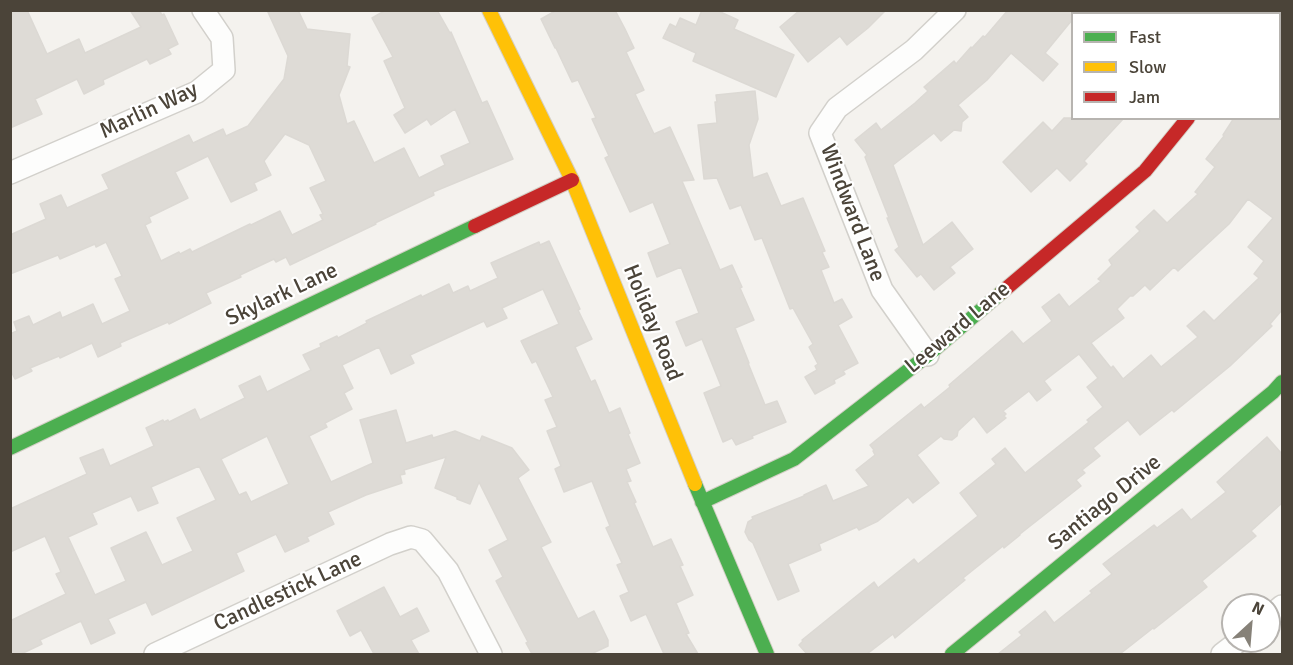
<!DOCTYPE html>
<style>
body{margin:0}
#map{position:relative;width:1293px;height:665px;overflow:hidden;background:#f4f2ee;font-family:Signika,sans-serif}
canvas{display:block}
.frame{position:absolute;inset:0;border:12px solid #4b4439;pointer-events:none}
.legend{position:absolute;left:1071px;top:12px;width:210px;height:108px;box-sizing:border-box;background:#fff;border:2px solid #b7b4b0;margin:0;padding:8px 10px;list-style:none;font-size:18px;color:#4b4439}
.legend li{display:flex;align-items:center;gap:12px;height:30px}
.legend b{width:30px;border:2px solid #b7b4b0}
.north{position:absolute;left:1221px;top:593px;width:60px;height:60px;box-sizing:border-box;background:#fff;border:2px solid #b7b4b0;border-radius:50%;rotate:26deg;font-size:16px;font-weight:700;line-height:24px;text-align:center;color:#4b4439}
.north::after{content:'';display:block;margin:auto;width:21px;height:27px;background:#868178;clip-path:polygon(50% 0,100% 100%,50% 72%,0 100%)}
</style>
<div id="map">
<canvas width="1293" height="665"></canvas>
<div class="frame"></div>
<ul class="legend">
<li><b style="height:8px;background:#4caf50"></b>Fast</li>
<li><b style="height:8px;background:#ffc107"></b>Slow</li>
<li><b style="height:8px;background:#c62828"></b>Jam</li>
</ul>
<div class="north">N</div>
</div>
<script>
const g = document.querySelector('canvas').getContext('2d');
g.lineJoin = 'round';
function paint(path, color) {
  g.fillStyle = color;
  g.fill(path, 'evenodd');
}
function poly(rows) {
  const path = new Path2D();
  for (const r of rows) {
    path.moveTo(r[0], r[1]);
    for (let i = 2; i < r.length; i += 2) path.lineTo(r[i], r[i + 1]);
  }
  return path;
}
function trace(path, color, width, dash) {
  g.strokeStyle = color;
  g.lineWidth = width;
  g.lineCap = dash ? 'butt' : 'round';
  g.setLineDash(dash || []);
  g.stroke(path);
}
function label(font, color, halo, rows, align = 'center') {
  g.font = font + ' Signika,sans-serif';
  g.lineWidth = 4.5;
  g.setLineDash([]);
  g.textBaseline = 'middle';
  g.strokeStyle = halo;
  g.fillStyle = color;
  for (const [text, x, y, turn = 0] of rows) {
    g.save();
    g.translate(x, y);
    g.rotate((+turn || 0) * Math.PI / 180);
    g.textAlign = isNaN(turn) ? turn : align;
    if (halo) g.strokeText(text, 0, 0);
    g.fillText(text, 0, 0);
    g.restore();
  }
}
const building = poly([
 [10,10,27,10,47,54,79,39,85,53,141,27,130,10,159,10,162,15,164,14,178,44,168,49,171,54,150,64,147,59,103,80,104,84,84,94,77,79,35,99,42,114,10,128,10,10],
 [267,10,298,10,307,29,350,34,347,66,350,67,339,95,347,124,354,121,374,163,404,148,419,178,445,165,441,156,470,143,455,109,431,125,427,119,405,133,394,115,405,108,384,61,393,57,372,18,386,10,437,10,450,33,451,32,482,103,487,101,513,159,433,192,434,195,375,223,376,224,290,265,286,257,276,262,274,259,240,275,241,277,206,293,211,303,169,324,168,322,120,343,121,346,98,357,92,343,60,358,59,356,30,368,32,371,15,379,10,369,10,334,17,331,14,322,29,316,33,325,60,312,62,318,93,304,102,324,130,311,115,279,122,276,106,242,96,247,95,244,60,259,58,255,10,274,10,235,46,219,40,204,61,195,67,208,109,189,102,175,189,135,193,143,223,129,226,136,248,126,284,79,288,56,267,10],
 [285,134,309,145,326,181,310,188,323,214,320,215,323,220,292,235,280,211,251,225,250,224,192,252,190,249,180,254,179,252,161,261,145,225,151,222,149,217,188,198,175,172,208,156,231,202,257,190,254,183,271,175,264,161,285,134],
 [557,10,615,10,625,29,634,48,626,52,644,90,635,94,654,134,670,127,694,180,682,181,720,270,732,265,742,287,740,288,754,320,735,328,749,363,748,363,765,405,777,401,786,422,752,436,753,438,736,445,732,438,723,442,704,393,721,386,702,339,686,346,676,322,699,313,681,267,657,277,648,253,670,244,653,202,630,212,605,158,609,156,592,119,596,118,578,80,572,82,556,48,555,48,541,19,557,10],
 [702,10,716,10,738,20,734,29,794,55,776,97,693,61,696,53,663,38,670,24,676,27,680,18,696,25,702,10],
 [800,10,886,10,868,28,847,45,840,36,808,62,780,27,800,10],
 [1008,10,1080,10,1078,14,1072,14,1072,20,1045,53,1058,64,1043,81,1011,53,987,80,958,105,968,117,962,122,961,131,954,130,941,141,934,133,893,165,923,245,952,222,973,249,950,267,955,273,934,290,921,274,917,277,895,250,899,247,887,218,889,218,865,157,867,155,855,140,876,123,881,130,915,103,928,91,924,87,954,61,956,64,971,47,972,48,983,36,985,37,1008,10],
 [755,91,758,119,749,145,753,178,767,173,781,206,803,198,825,251,822,252,829,267,821,270,834,303,842,299,852,317,838,325,858,363,843,371,845,374,834,380,835,383,815,394,805,377,817,370,815,366,818,364,809,347,813,344,793,308,790,309,762,238,755,240,741,205,730,209,717,178,704,179,698,125,717,123,715,102,717,102,716,95,755,91],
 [1064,118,1124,118,1084,161,1087,164,1070,181,1057,168,1031,192,1003,162,1043,122,1052,131,1064,118],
 [1234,118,1282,118,1282,310,1270,324,1272,326,1230,366,1174,412,1172,410,1140,435,1128,420,1093,448,1100,456,1082,470,1085,473,1076,480,1081,486,1020,534,1020,535,1004,548,1003,546,963,578,965,580,895,638,893,634,867,654,807,654,799,645,803,641,802,640,859,594,874,582,878,588,914,559,918,564,978,516,960,493,996,464,992,459,1005,448,1025,473,1089,422,1087,420,1103,407,1087,387,1098,378,1079,354,1044,381,1051,390,1037,401,1029,391,1003,411,1006,414,1004,416,1006,418,987,433,974,416,958,431,957,436,952,440,944,439,941,436,917,455,939,483,913,503,908,497,878,521,859,530,857,527,819,544,821,550,788,564,799,591,778,600,753,543,749,540,745,532,748,522,753,519,752,517,804,496,804,495,826,485,833,501,869,486,856,470,875,455,873,451,874,450,870,445,921,404,924,408,950,387,949,385,1012,331,1023,344,1052,321,1042,307,1059,294,1069,307,1101,281,1098,279,1112,265,1109,260,1140,231,1136,227,1154,210,1167,223,1198,194,1195,192,1215,167,1206,159,1224,136,1223,135,1234,118],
 [1248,199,1273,218,1248,247,1264,261,1254,274,1259,278,1214,321,1204,311,1187,326,1198,337,1161,367,1151,355,1123,379,1113,366,1111,368,1091,343,1124,318,1117,309,1130,296,1133,296,1145,285,1150,290,1174,267,1178,271,1229,224,1248,199],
 [549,241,580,309,578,310,592,339,575,347,591,382,595,380,609,413,620,408,630,433,628,434,640,463,626,469,631,481,627,482,636,502,634,503,653,547,671,539,683,565,680,566,693,595,676,603,689,633,686,634,698,654,664,654,646,614,631,621,620,596,629,592,617,565,622,563,606,528,610,526,592,481,564,492,555,469,561,466,547,431,557,427,545,400,553,397,536,361,532,363,521,341,559,324,543,289,502,308,507,318,487,327,484,321,410,355,414,363,391,374,379,347,342,365,353,388,344,393,352,409,325,423,327,427,309,436,331,482,373,463,360,420,396,410,406,443,432,435,433,438,455,431,480,441,482,436,512,448,529,470,518,478,551,542,541,547,578,619,594,611,608,640,608,646,591,654,532,654,526,643,528,642,496,581,503,577,489,550,508,540,479,482,470,504,457,499,457,497,435,488,446,457,404,470,405,474,400,475,402,483,366,495,328,512,334,524,307,537,309,541,285,552,276,534,236,553,244,571,152,615,146,602,108,619,115,633,91,644,81,621,40,640,42,644,21,654,10,654,10,621,66,594,56,574,61,572,45,536,10,552,10,509,87,474,80,458,103,449,110,466,154,446,146,428,163,420,164,422,168,420,169,422,195,409,200,420,245,398,239,386,260,376,267,392,311,370,303,355,321,347,320,344,337,336,338,338,367,323,366,321,398,306,421,295,422,297,449,284,453,293,468,286,470,291,498,278,491,263,539,242,540,245,549,241],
 [267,436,289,484,251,502,246,492,239,495,221,459,267,436],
 [199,466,216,500,177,518,193,551,162,565,146,532,111,548,126,581,95,595,68,537,97,524,92,513,131,496,138,511,158,503,151,487,199,466],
 [1267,437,1282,454,1282,503,1251,531,1256,536,1202,581,1207,587,1154,629,1153,628,1120,654,998,654,1022,635,1019,632,1045,611,1054,623,1092,593,1090,591,1112,574,1103,564,1154,525,1157,528,1182,509,1191,520,1226,492,1217,482,1267,437],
 [384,587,400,617,417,608,429,631,411,640,419,654,374,654,361,630,350,636,337,611,384,587]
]);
paint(building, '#dedbd6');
trace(building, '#dcd9d4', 1.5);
const street = poly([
 [1257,14,1258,10],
 [10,173,197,92,224,70,222,38,203,10],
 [928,355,882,290,820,133,837,108,914,50,955,10],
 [1269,617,1282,606],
 [155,654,390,544,411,537,422,540,448,571,491,654],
 [1222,654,1239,641]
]);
const fast = poly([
 [10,448,475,226],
 [695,484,767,654],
 [702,502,794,459,928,355,1002,292],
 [952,654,1273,392,1282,382]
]);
const slow = poly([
 [489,10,572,180,695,484]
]);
const jam = poly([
 [475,226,572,180],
 [1002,292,1145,171,1188,118]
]);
trace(street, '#d2d0cb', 24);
trace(fast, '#d3cfc5', 16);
trace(slow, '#d3cfc5', 16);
trace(jam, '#d3cfc5', 16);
trace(street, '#fdfdfc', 21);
trace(fast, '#4caf50', 14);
trace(slow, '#ffc107', 14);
trace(jam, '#c62828', 14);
label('22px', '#4b4439', '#fff', [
 ["Marlin Way",149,111,-25],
 ["Windward Lane",852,213,69],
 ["Skylark Lane",282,295,-25],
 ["Holiday Road",652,323,68],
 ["Leeward Lane",958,328,-40],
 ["Santiago Drive",1105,503,-39],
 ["Candlestick Lane",288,592,-25]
]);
</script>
